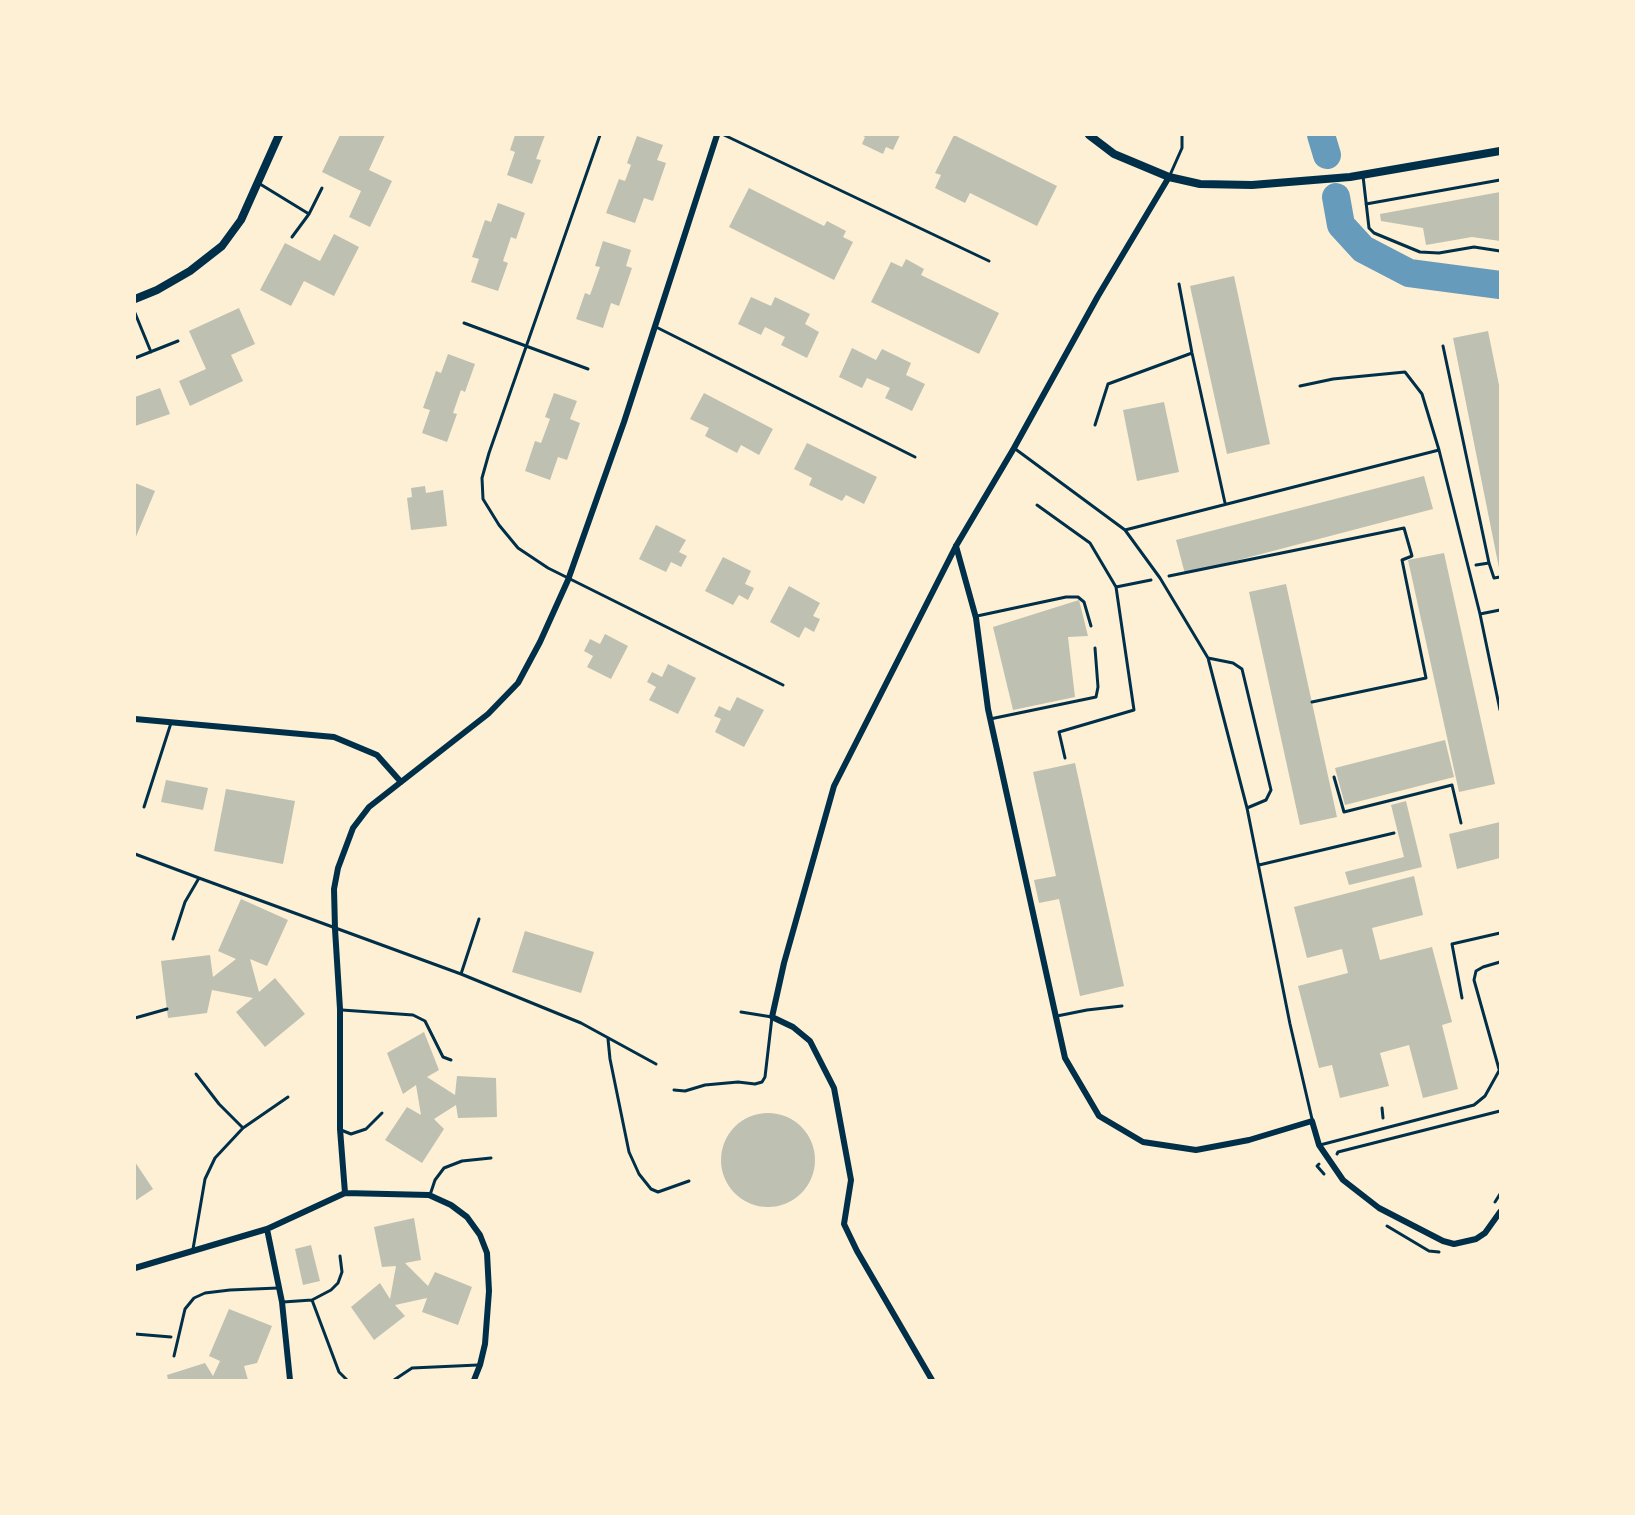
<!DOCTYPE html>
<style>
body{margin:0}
#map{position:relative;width:1635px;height:1515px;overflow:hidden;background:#fdf0d5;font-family:"Crimson Pro",serif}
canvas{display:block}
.frame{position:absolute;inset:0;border:136px solid #fdf0d5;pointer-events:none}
</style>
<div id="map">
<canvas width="1635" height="1515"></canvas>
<div class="frame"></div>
</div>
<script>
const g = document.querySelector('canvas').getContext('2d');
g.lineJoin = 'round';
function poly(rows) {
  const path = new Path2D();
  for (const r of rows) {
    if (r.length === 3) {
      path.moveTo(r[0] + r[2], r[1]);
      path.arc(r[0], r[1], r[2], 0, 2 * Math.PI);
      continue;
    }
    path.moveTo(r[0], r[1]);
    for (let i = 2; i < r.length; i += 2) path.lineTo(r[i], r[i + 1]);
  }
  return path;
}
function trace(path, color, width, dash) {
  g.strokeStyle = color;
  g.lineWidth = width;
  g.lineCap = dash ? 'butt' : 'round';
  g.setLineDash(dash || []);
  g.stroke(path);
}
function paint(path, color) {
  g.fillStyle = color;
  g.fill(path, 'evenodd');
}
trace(poly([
 [1321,135,1327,155],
 [1336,197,1341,225,1363,249,1409,273,1500,285]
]), '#669bbc', 28);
paint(poly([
 [340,135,385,135,369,170,392,181,370,227,349,217,361,191,322,172],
 [515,135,545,135,536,159,541,160,532,184,507,175,515,152,510,150],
 [861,135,900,135,893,150,886,147,883,154,862,144,865,137],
 [954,135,1057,186,1037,226,970,193,965,203,935,188,941,175,935,173],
 [637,136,663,145,657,160,666,163,653,201,644,198,635,223,606,213,619,179,625,181,631,165,627,163],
 [749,188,824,226,827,221,846,231,843,237,853,242,834,280,729,227],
 [1500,192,1500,241,1472,237,1426,245,1423,228,1381,221,1380,214],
 [498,203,525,213,516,239,511,237,503,261,508,263,498,291,471,282,479,259,472,257,485,220,491,222],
 [334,234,359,247,334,296,304,281,291,306,260,290,285,243,320,261],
 [603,241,631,250,626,266,632,268,619,306,611,303,603,328,576,319,585,293,590,295,600,267,595,266],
 [906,259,924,269,921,275,999,313,979,354,871,302,891,262,902,267],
 [1234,276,1270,444,1227,454,1190,286],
 [751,297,771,306,775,297,810,314,805,324,819,332,807,358,781,345,785,337,765,327,761,335,738,324],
 [239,308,255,344,231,355,243,381,190,406,179,381,206,369,189,331],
 [1488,331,1500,390,1499,568,1453,338],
 [852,348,876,360,882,349,911,363,906,375,925,384,912,411,885,398,890,388,867,378,862,388,839,377],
 [448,354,475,364,465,392,461,390,453,413,457,414,447,442,422,433,430,410,423,408,436,371,441,373],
 [160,388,170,414,135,426,135,397],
 [554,393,577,401,570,419,580,423,567,460,558,457,550,480,525,471,535,441,541,443,550,419,545,417],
 [704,393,773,429,759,455,741,445,737,453,705,436,709,428,690,419],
 [1164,402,1179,472,1137,481,1123,410],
 [807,443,877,477,864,504,846,495,842,501,809,485,812,478,794,469],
 [1424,476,1433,509,1185,574,1176,540],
 [135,483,155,491,135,539],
 [425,486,426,493,443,490,447,526,411,530,407,498,412,497,411,488],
 [656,525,686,540,679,552,687,556,681,567,671,562,666,572,639,559],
 [1444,553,1495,784,1459,792,1408,560],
 [723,557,751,571,745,584,754,588,748,600,739,595,733,605,705,591],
 [1286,584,1337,817,1300,825,1249,592],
 [789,586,820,603,813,616,820,619,814,632,805,627,799,638,770,622],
 [1079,600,1088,636,1068,637,1075,697,1013,710,993,627],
 [605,634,628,646,611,679,587,667,593,656,584,651,590,639,600,644],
 [668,664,696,678,678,714,649,700,656,687,647,682,652,672,662,677],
 [737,697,764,710,744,747,715,732,721,719,714,716,719,706,730,711],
 [1445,740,1454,777,1345,805,1335,768],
 [1075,763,1124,986,1080,996,1059,899,1039,903,1034,880,1056,876,1033,772],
 [166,780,208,788,203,810,161,802],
 [226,789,295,801,283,864,214,851],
 [1406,801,1422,867,1349,885,1345,872,1404,857,1391,805],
 [1500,822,1500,858,1457,869,1449,834],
 [1414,876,1423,915,1372,928,1380,960,1432,947,1452,1022,1442,1025,1458,1089,1423,1098,1409,1045,1380,1053,1389,1086,1340,1098,1332,1065,1319,1068,1298,986,1348,973,1342,949,1307,958,1294,907],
 [241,899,288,920,267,966,250,959,259,992,275,978,305,1014,265,1047,236,1012,253,998,212,990,207,1013,168,1018,161,961,210,955,213,977,236,959,218,951],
 [525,931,594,952,581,993,512,972],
 [424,1032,439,1070,427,1077,455,1095,457,1076,496,1078,497,1117,458,1118,456,1105,434,1119,444,1129,422,1163,385,1140,407,1107,421,1115,416,1085,403,1094,387,1053],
 [768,1160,47],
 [135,1162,153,1189,135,1201],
 [414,1218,421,1260,405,1263,428,1286,435,1272,472,1287,458,1325,422,1312,427,1298,395,1305,405,1316,374,1340,351,1307,380,1283,390,1299,396,1266,382,1267,374,1227],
 [311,1245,320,1281,303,1285,295,1249],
 [229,1309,272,1326,257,1363,244,1366,248,1380,168,1380,167,1375,205,1363,213,1376,220,1361,209,1356]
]), '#bec0b2');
trace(poly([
 [1443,346,1489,563,1494,578,1500,577],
 [1037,505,1090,543,1116,587,1151,580],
 [1476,565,1489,563],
 [1169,576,1404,528,1412,556,1402,560,1426,678,1312,702],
 [1065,758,1059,732,1134,710,1116,587],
 [1334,777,1344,812,1452,785,1461,823],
 [1462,998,1452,944,1500,933],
 [135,1018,167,1009],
 [1382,1108,1383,1118],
 [1337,1154,1338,1152,1500,1111],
 [1319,1164,1317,1166,1324,1174],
 [1495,1202,1500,1194],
 [1387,1226,1429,1251,1439,1252],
 [135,1334,171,1337]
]), '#003049', 3);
trace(poly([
 [600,135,489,453,482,478,483,499,499,525,518,548,548,568,783,685],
 [724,135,989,261],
 [1170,175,1182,148,1182,135],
 [1363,176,1369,228,1374,233,1420,252,1439,253,1474,247,1500,251],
 [260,184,309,214],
 [1366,204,1500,180],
 [292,237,309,214,322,188],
 [1179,284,1192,353,1225,503],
 [135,313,151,352],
 [464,323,588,369],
 [656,327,915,457],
 [135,358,178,341],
 [1300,386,1333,379,1405,372,1422,394,1439,450],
 [1095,425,1108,384,1192,353],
 [1014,448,1125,530,1160,578,1208,658,1247,808,1290,1024,1312,1119],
 [1125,530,1439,450,1480,614,1500,610],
 [1480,614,1500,710],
 [977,616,1066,597,1078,597,1084,602,1091,626],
 [1208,658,1233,663,1242,669,1271,790,1266,800,1247,808],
 [990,719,1096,697,1098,687,1095,648],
 [144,807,171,723],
 [135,854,199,878],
 [1259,865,1394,833],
 [173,939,185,902,199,878,461,974,554,1012,581,1023,656,1064],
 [461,974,479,919],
 [342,1010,413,1015,425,1021,443,1057,451,1060],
 [1057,1016,1087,1010,1122,1006],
 [608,1039,610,1059,629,1152,639,1174,651,1189,658,1192,689,1181],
 [1499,1069,1474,980,1476,971,1483,967,1500,962],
 [196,1074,219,1104,243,1128],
 [674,1090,685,1091,705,1085,738,1082,755,1084,762,1082,765,1077,772,1017,741,1012],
 [341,1130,351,1134,366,1129,382,1113],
 [1320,1145,1474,1105,1485,1096,1500,1069],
 [430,1195,435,1180,444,1168,462,1161,491,1158],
 [193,1249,205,1179,215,1158,243,1128,288,1097],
 [312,1300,339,1372,347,1380],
 [283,1302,312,1300,331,1290,338,1283,342,1272,340,1256],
 [174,1356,185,1309,194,1298,205,1293,230,1290,278,1288],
 [394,1380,412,1368,478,1365]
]), '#003049', 3);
trace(poly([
 [956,546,976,618,988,709,1065,1058,1099,1116,1143,1142,1196,1150,1249,1140,1312,1121,1319,1145,1343,1180,1379,1208,1443,1241,1454,1244,1476,1239,1485,1233,1500,1212],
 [135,719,334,737,377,755,401,782],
 [345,1193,340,1129,340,1009,335,929,334,889,338,868,353,828,369,807,488,714,518,683,540,642,568,580,624,422,717,135],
 [267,1229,282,1302,290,1380],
 [135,1268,267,1229,345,1193,429,1195,451,1205,467,1217,480,1235,487,1253,489,1291,485,1344,480,1365,474,1380],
 [932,1380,857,1251,844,1224,851,1180,834,1088,810,1041,793,1027,772,1017,784,963,834,786,956,546,1014,448,1098,296,1169,177]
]), '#003049', 6);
trace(poly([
 [1089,135,1114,154,1169,177,1200,184,1252,185,1350,177,1500,151],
 [135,299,157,290,190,271,222,246,241,220,279,135]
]), '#003049', 8);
</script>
